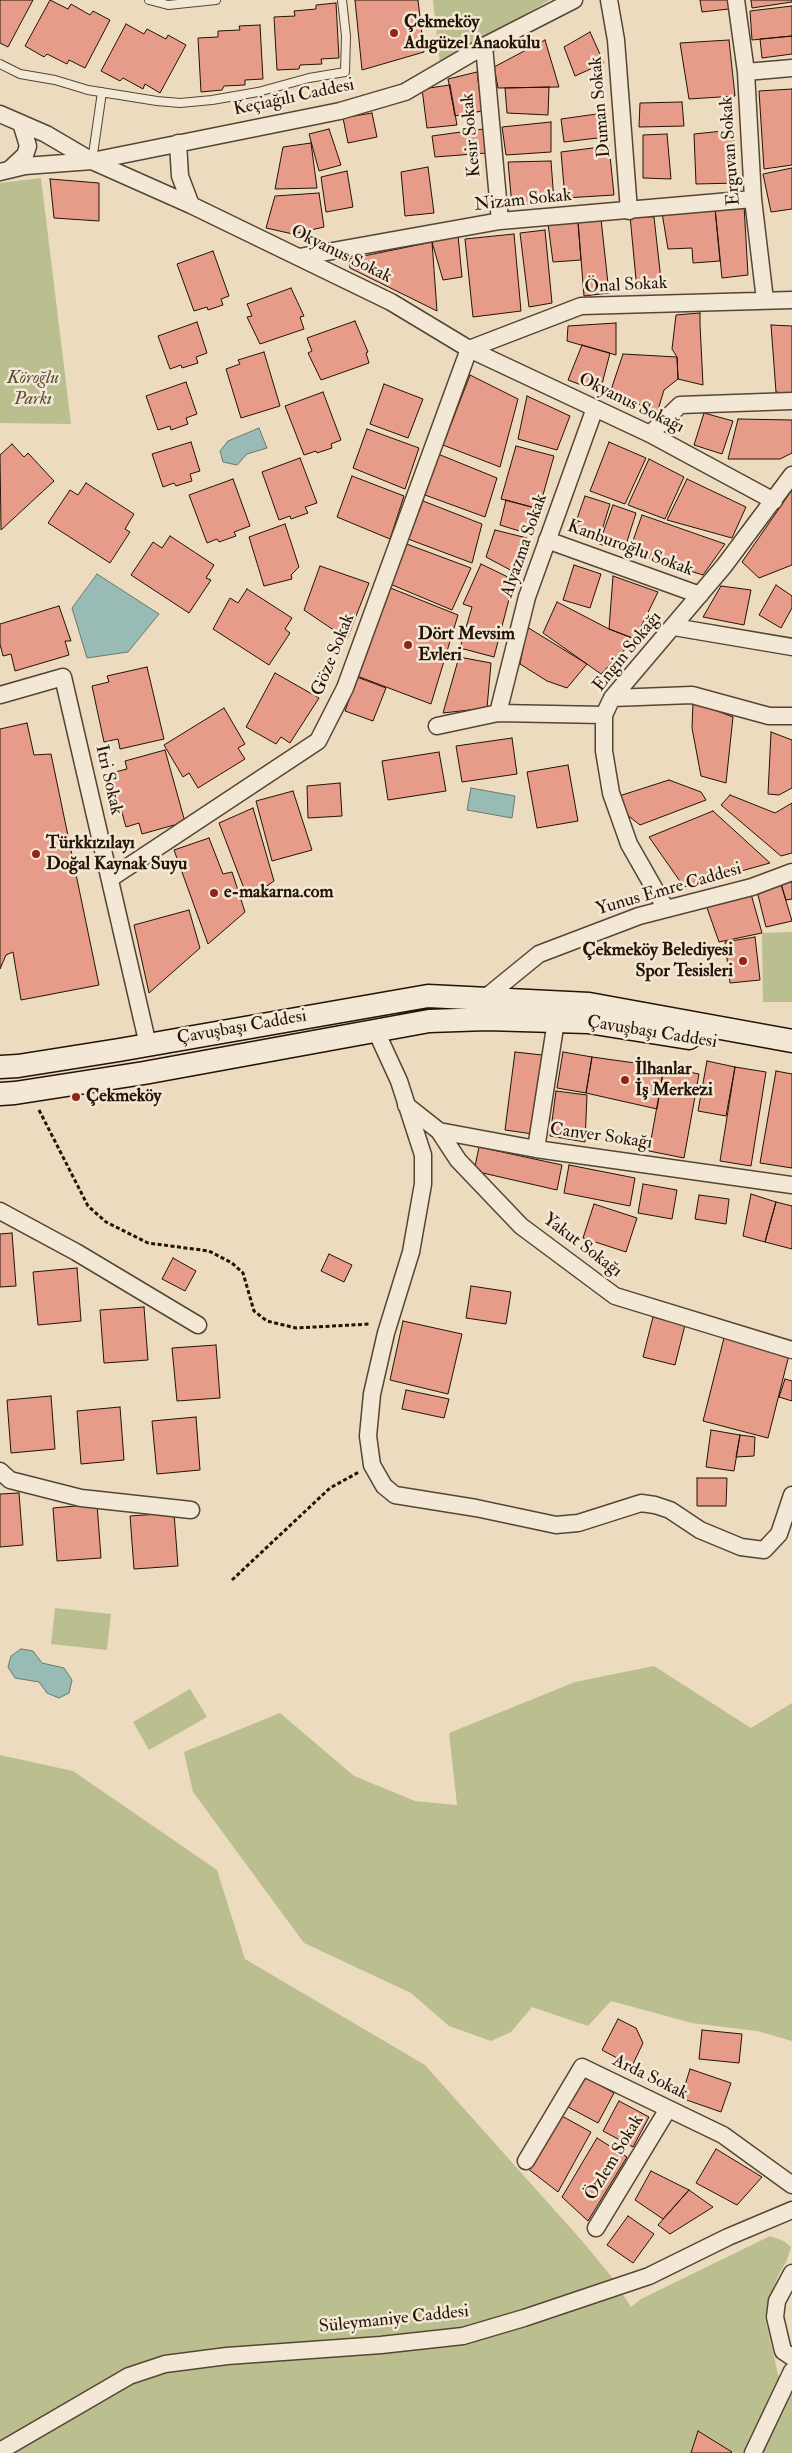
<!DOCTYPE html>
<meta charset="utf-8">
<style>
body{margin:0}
canvas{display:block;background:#ecdbbf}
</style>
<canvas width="792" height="2453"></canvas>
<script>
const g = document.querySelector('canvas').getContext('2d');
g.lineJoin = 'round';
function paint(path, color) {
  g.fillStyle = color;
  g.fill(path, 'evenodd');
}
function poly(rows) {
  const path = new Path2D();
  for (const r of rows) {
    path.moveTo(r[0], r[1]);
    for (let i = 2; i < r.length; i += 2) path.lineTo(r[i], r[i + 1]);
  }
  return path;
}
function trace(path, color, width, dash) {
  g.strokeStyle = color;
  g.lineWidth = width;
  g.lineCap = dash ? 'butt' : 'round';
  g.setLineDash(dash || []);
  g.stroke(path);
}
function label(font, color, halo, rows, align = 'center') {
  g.font = font + ' "IM FELL Double Pica",serif';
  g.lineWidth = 5;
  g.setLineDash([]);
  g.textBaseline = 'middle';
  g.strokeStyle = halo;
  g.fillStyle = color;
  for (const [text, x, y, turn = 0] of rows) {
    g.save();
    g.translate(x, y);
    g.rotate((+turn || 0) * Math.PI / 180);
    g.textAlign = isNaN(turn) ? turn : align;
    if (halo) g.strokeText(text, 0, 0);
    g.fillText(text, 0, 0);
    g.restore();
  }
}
paint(poly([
 [433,0,550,0,440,65],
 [41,178,71,424,0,423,0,183],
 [792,932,792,1002,763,1002,762,933],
 [55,1608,111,1614,107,1650,51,1644],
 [654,1666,751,1728,792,1703,792,2041,757,2031,692,2023,611,2001,588,2026,532,2007,511,2032,491,2041,449,2026,411,1993,304,1943,193,1792,184,1752,280,1713,354,1776,415,1801,457,1805,449,1733,575,1682],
 [190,1689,207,1717,149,1750,133,1722],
 [0,1755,73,1771,217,1870,245,1959,425,2065,583,2242,611,2276,631,2307,641,2299,770,2236,784,2241,791,2247,787,2260,778,2276,767,2305,765,2318,779,2378,792,2376,792,2453,0,2453]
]), '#bbbf8f');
const water = poly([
 [259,428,267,448,247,454,237,465,223,462,220,451,228,441,259,428],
 [97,574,159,614,128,652,87,658,72,608,97,574],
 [471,788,515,796,512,818,467,810,471,788],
 [21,1649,33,1651,42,1663,64,1668,72,1680,69,1693,59,1698,47,1693,39,1682,15,1678,8,1667,11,1656,21,1649]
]);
paint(water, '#99bbb5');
trace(water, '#6b786f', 1);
const building = poly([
 [0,0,33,0,8,47,0,43,0,0],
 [50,0,68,9,71,4,90,15,93,11,110,20,85,68,69,60,67,64,47,54,44,57,25,46,50,0],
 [355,0,418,0,424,52,362,70,355,0],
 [700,0,728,0,729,9,702,12,700,0],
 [751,0,792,0,792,2,752,8,751,0],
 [336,3,339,58,321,59,322,64,300,65,299,69,277,70,274,17,295,16,294,11,316,9,316,5,336,3],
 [792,6,792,36,752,40,750,11,792,6],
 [126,24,144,34,147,29,166,39,168,35,186,45,160,93,145,84,143,89,123,78,120,81,101,71,126,24],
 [260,25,263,79,245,80,245,85,224,86,222,90,201,92,198,38,218,37,218,31,240,30,239,26,260,25],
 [590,32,604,63,575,76,564,47,590,32],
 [792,36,792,54,762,58,760,39,792,36],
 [545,40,559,87,498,88,494,67,545,40],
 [729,40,735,96,689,99,680,43,729,40],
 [477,72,482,111,455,116,448,79,477,72],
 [450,85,457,125,427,128,422,89,450,85],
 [549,87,548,115,507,113,505,88,549,87],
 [792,89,792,165,764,169,759,91,792,89],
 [682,102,684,126,639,127,640,103,682,102],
 [372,113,377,137,348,143,343,118,372,113],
 [604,113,606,137,564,142,561,119,604,113],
 [551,122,551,152,506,155,502,127,551,122],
 [329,129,341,165,319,171,309,134,329,129],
 [483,129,487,153,435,157,432,136,483,129],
 [733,130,737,183,696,184,694,134,733,130],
 [667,134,671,179,643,178,643,135,667,134],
 [311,143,317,188,275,189,283,147,311,143],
 [609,146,614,195,565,198,561,152,609,146],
 [551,161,554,201,512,206,508,162,551,161],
 [428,167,434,213,405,216,401,172,428,167],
 [792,168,792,209,771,212,763,174,792,168],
 [347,171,353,207,326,212,321,177,347,171],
 [50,179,99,183,99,221,54,218,50,179],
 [319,193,324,227,293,234,266,228,275,196,319,193],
 [744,205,748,275,722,278,715,208,744,205],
 [715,208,720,261,693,263,692,248,668,249,662,213,715,208],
 [630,216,654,217,662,289,637,290,630,216],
 [601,219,609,293,584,296,578,222,601,219],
 [578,222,581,260,553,262,548,224,578,222],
 [545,230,552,303,529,307,520,233,545,230],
 [514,234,521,311,473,317,465,239,514,234],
 [458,235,462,277,443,280,432,242,458,235],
 [432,242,437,311,350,268,349,259,432,242],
 [213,251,229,296,221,299,223,305,208,310,207,307,194,311,177,264,213,251],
 [291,288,304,316,300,317,304,329,260,344,247,317,252,316,247,304,291,288],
 [700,313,700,324,703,385,678,379,677,357,672,349,676,315,700,313],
 [355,321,368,352,366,353,369,363,321,380,308,353,312,351,307,338,355,321],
 [197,322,207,353,196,357,198,363,182,368,181,365,170,369,158,336,197,322],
 [616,323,616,355,567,341,568,326,616,323],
 [771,325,792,326,792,394,776,392,771,325],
 [582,345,610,353,600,392,568,380,582,345],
 [264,352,280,406,241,418,226,369,240,364,238,360,264,352],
 [623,354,677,357,678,379,664,390,657,413,611,390,623,354],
 [470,375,518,399,500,467,443,445,470,375],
 [186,382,197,414,186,418,188,424,171,430,170,426,158,430,146,396,186,382],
 [384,384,423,399,408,438,370,424,384,384],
 [323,392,341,440,331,444,332,448,317,453,316,451,304,455,285,406,323,392],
 [527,396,570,416,557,450,518,439,527,396],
 [704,413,733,421,722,454,694,445,704,413],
 [738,419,792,420,792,453,780,459,728,459,738,419],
 [367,429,419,448,405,489,353,468,367,429],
 [191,442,200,471,190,474,192,481,176,486,174,483,163,487,152,454,191,442],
 [609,442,646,458,625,504,590,491,609,442],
 [12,444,24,457,28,453,54,481,1,530,0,455,12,444],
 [516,446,554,456,539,509,501,499,516,446],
 [438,454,497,478,485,517,425,495,438,454],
 [300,458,317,503,305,507,308,513,291,519,290,516,279,520,262,472,300,458],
 [649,459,684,477,665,519,628,505,649,459],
 [352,476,404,496,390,539,337,517,352,476],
 [233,479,250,526,234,532,236,536,219,542,217,539,207,543,189,495,233,479],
 [687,479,746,507,732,538,667,520,687,479],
 [86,483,134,514,125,529,130,532,110,563,48,523,70,490,78,495,86,483],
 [792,490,792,565,759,578,742,562,792,490],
 [585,496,610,504,598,543,572,533,585,496],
 [506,500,539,509,529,534,500,525,506,500],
 [423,501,482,524,472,563,408,539,423,501],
 [613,505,636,513,624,551,599,544,613,505],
 [642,515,725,544,703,575,629,552,642,515],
 [285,524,299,567,291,575,292,579,264,586,249,537,285,524],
 [495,530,527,538,516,573,486,557,495,530],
 [170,536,214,565,206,578,211,580,189,613,131,575,153,542,162,548,170,536],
 [404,543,471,568,452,610,390,584,404,543],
 [481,564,514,580,494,657,460,648,472,607,463,604,481,564],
 [574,565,601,574,590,608,563,600,574,565],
 [320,566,369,583,347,639,304,610,320,566],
 [613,576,658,592,635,639,609,629,613,576],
 [776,585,792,596,792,608,781,628,759,615,776,585],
 [721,586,751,590,744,625,703,617,721,586],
 [388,587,458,615,431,704,357,676,388,587],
 [247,589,292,618,285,629,290,633,269,665,213,629,230,598,238,603,247,589],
 [557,602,609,629,635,639,601,674,543,633,557,602],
 [59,606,71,641,65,641,69,655,15,671,11,654,3,656,0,644,0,624,59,606],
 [527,627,587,664,567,688,547,681,520,664,527,627],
 [459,657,491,663,487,708,443,713,459,657],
 [147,667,164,739,120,749,118,739,104,742,92,686,109,682,107,676,147,667],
 [275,673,319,698,290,743,281,737,276,744,246,727,275,673],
 [357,677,386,688,373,721,345,711,357,677],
 [693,702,733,717,726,783,701,776,692,728,693,702],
 [224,708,245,744,238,748,245,759,198,788,189,773,183,777,164,745,224,708],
 [27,723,34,755,51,754,99,985,21,1000,13,952,6,955,0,969,0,729,27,723],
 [771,732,792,740,792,788,779,795,768,794,771,732],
 [512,738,517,774,462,782,456,746,512,738],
 [165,750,185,822,142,834,139,823,126,827,111,773,127,769,125,761,165,750],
 [439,752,446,791,388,800,382,761,439,752],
 [568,765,578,821,537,828,527,772,568,765],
 [669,780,701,792,706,800,640,825,626,814,619,796,669,780],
 [340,783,342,816,308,818,307,786,340,783],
 [293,791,312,850,272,861,256,801,293,791],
 [730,795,775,813,792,803,792,853,781,856,721,805,730,795],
 [253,808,274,881,248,899,219,823,253,808],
 [713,811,770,863,684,887,649,837,713,811],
 [209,838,223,874,232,872,245,912,208,944,174,850,209,838],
 [792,882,792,899,786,900,781,884,792,882],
 [781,884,792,921,766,927,757,891,781,884],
 [751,894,762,933,719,942,706,905,751,894],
 [189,910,200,948,149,993,134,925,189,910],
 [755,937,760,980,730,983,725,942,755,937],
 [515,1052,542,1055,533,1134,505,1130,515,1052],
 [563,1052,592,1057,586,1093,557,1088,563,1052],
 [592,1057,664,1067,657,1109,586,1093,592,1057],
 [707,1061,735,1067,726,1116,698,1111,707,1061],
 [664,1067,699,1074,684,1158,649,1151,664,1067],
 [735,1067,766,1072,751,1166,720,1161,735,1067],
 [776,1071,792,1074,792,1168,760,1163,776,1071],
 [556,1091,587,1095,585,1142,550,1136,556,1091],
 [479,1147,562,1165,557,1190,474,1171,479,1147],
 [569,1165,635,1178,630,1206,564,1193,569,1165],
 [643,1184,677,1190,672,1219,638,1213,643,1184],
 [751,1194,776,1202,765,1242,743,1236,751,1194],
 [699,1195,729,1199,726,1224,695,1219,699,1195],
 [776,1202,792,1206,792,1249,765,1242,776,1202],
 [594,1204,637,1218,626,1252,583,1238,594,1204],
 [12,1233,16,1286,0,1287,0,1234,12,1233],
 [329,1254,352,1265,344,1282,321,1271,329,1254],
 [173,1258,196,1271,185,1291,162,1279,173,1258],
 [77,1268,81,1321,38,1325,33,1272,77,1268],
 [471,1286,511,1292,506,1324,466,1318,471,1286],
 [144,1307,148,1360,104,1363,100,1310,144,1307],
 [653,1317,685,1325,675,1365,643,1357,653,1317],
 [403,1321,462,1334,448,1394,390,1380,403,1321],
 [724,1338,789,1355,768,1438,703,1421,724,1338],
 [216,1345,220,1398,177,1401,172,1348,216,1345],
 [785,1379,792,1381,792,1401,779,1397,785,1379],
 [406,1390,449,1399,444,1418,402,1409,406,1390],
 [51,1396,55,1449,11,1453,7,1400,51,1396],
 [120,1407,124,1460,81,1464,77,1411,120,1407],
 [196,1417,200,1470,157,1474,152,1421,196,1417],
 [711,1430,740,1435,734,1471,706,1467,711,1430],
 [740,1435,755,1437,754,1456,736,1457,740,1435],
 [697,1478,727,1478,726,1506,697,1506,697,1478],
 [19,1493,23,1545,0,1547,0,1494,19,1493],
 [97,1504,101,1558,57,1561,53,1508,97,1504],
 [174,1513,178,1566,134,1569,130,1516,174,1513],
 [618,2019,636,2028,643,2043,632,2066,602,2050,618,2019],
 [702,2030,742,2034,739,2063,699,2059,702,2030],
 [690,2069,731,2083,721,2112,681,2098,690,2069],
 [585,2077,614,2093,598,2123,568,2107,585,2077],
 [619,2101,649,2117,633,2147,603,2131,619,2101],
 [560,2115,591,2132,558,2192,527,2168,560,2115],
 [597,2138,627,2157,588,2221,562,2197,597,2138],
 [716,2149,762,2177,737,2205,696,2183,716,2149],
 [651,2171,689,2190,663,2219,635,2200,651,2171],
 [689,2190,713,2207,670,2234,658,2225,689,2190],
 [628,2216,654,2234,633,2263,607,2245,628,2216],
 [698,2431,732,2452,731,2453,691,2453,698,2431]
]);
paint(building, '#e79b89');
trace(building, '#251305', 1);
const lane = poly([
 [149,0,168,5,216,0],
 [0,64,20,74,55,80,88,90,157,101,180,103,212,100,258,92,309,78,345,72,346,36,342,0],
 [92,161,102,92]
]);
const street = poly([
 [609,0,616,40,629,211],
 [736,0,746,72,753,199,765,300],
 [484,46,500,221],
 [746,72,792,68],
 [0,114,46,134,92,161,191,205,391,302,469,349,650,434,774,501],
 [178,143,180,176,191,205],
 [10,169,25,155,28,146,21,123],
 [0,172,25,166,92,161,340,111,405,92,484,46,574,0],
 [299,257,500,221,753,199],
 [469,349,581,306,792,300],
 [595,408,527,597,498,713,604,715],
 [650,434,680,405,792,401],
 [547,540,700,595],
 [674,627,792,647],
 [0,695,63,677,148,1045],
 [612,698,692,695,769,716,792,716],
 [437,726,498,713],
 [111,878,318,741,345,688,469,349],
 [666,909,629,844,611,793,604,751,604,715,612,698,724,566,792,475],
 [485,998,539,954,639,916,752,887,792,872],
 [376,1031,399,1081,423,1155,423,1184,411,1252,386,1333,372,1394,368,1436,372,1465,384,1486,395,1495,476,1508,556,1525,578,1523,641,1503,655,1505,670,1510,700,1530,741,1547,764,1550,779,1534,792,1495],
 [406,1105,439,1131],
 [536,1149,556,1021],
 [792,1185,536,1149,439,1131,458,1160,521,1226,615,1296,792,1350],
 [0,1211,76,1252,198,1325],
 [0,1471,10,1480,81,1498,191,1510],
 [526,2161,582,2067,723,2135,792,2185],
 [596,2228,668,2109],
 [792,2273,777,2301,775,2317,783,2351,792,2357],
 [0,2451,129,2376,165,2364,227,2356,381,2345,463,2336,524,2318,649,2276,728,2237,792,2210],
 [753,2453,792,2371]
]);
const secondary = poly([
 [0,1067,18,1066,119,1050,428,996,589,1004,792,1041],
 [0,1094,15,1093,144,1073,429,1021,487,1019,588,1022,689,1038]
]);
trace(lane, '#574534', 10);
trace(street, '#574534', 19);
trace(secondary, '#251305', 25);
trace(poly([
 [39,1110,88,1206,106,1222,148,1243,209,1251,232,1263,243,1273,254,1311,267,1321,296,1328,370,1324],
 [232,1580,330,1488,359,1472]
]), '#251305', 3, [4, 2.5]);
trace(lane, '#f3e8d5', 8);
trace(street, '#f3e8d5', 16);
trace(secondary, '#f3e8d5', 22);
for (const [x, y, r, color] of [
 [394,33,5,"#8f2418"],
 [408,645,5,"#8f2418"],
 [36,854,5,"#8f2418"],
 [214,893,5,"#8f2418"],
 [743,961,5,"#8f2418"],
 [625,1080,5,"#8f2418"],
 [76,1097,5,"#8f2418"]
]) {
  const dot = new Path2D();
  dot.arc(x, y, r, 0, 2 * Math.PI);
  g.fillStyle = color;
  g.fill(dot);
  trace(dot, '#f3e8d5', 2);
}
label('bold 18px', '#251305', '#f3e8d5', [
 ["Çekmeköy",404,23],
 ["Adıgüzel Anaokulu",404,44],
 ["Dört Mevsim",418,635],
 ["Evleri",418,656],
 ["Türkkızılayı",46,844],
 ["Doğal Kaynak Suyu",46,865],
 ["e-makarna.com",224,893],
 ["Çekmeköy Belediyesi",733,951,"right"],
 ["Spor Tesisleri",733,972,"right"],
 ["İlhanlar",635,1070],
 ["İş Merkezi",635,1091],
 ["Çekmeköy",86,1097]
], 'left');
label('18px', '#251305', '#f3e8d5', [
 ["Keçiağılı Caddesi",294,98,-12],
 ["Duman Sokak",601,107,-95],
 ["Kesir Sokak",472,135,-95],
 ["Erguvan Sokak",731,151,-94],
 ["Nizam Sokak",523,201,-6],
 ["Okyanus Sokak",341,255,26],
 ["Önal Sokak",626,286,-3],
 ["Okyanus Sokağı",631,404,26],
 ["Alyazma Sokak",525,546,-71],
 ["Kanburoğlu Sokak",630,549,20],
 ["Engin Sokağı",628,652,-51],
 ["Göze Sokak",334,655,-68],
 ["Itri Sokak",108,780,77],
 ["Yunus Emre Caddesi",669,890,-16],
 ["Çavuşbaşı Caddesi",242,1028,-10],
 ["Çavuşbaşı Caddesi",652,1033,9],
 ["Canver Sokağı",601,1137,8],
 ["Yakut Sokağı",582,1246,37],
 ["Arda Sokak",650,2078,26],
 ["Özlem Sokak",615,2158,-59],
 ["Süleymaniye Caddesi",394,2320,-6]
]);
label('italic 18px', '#5a4f35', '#f3e8d5', [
 ["Köroğlu",33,379],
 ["Parkı",33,400]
]);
</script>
